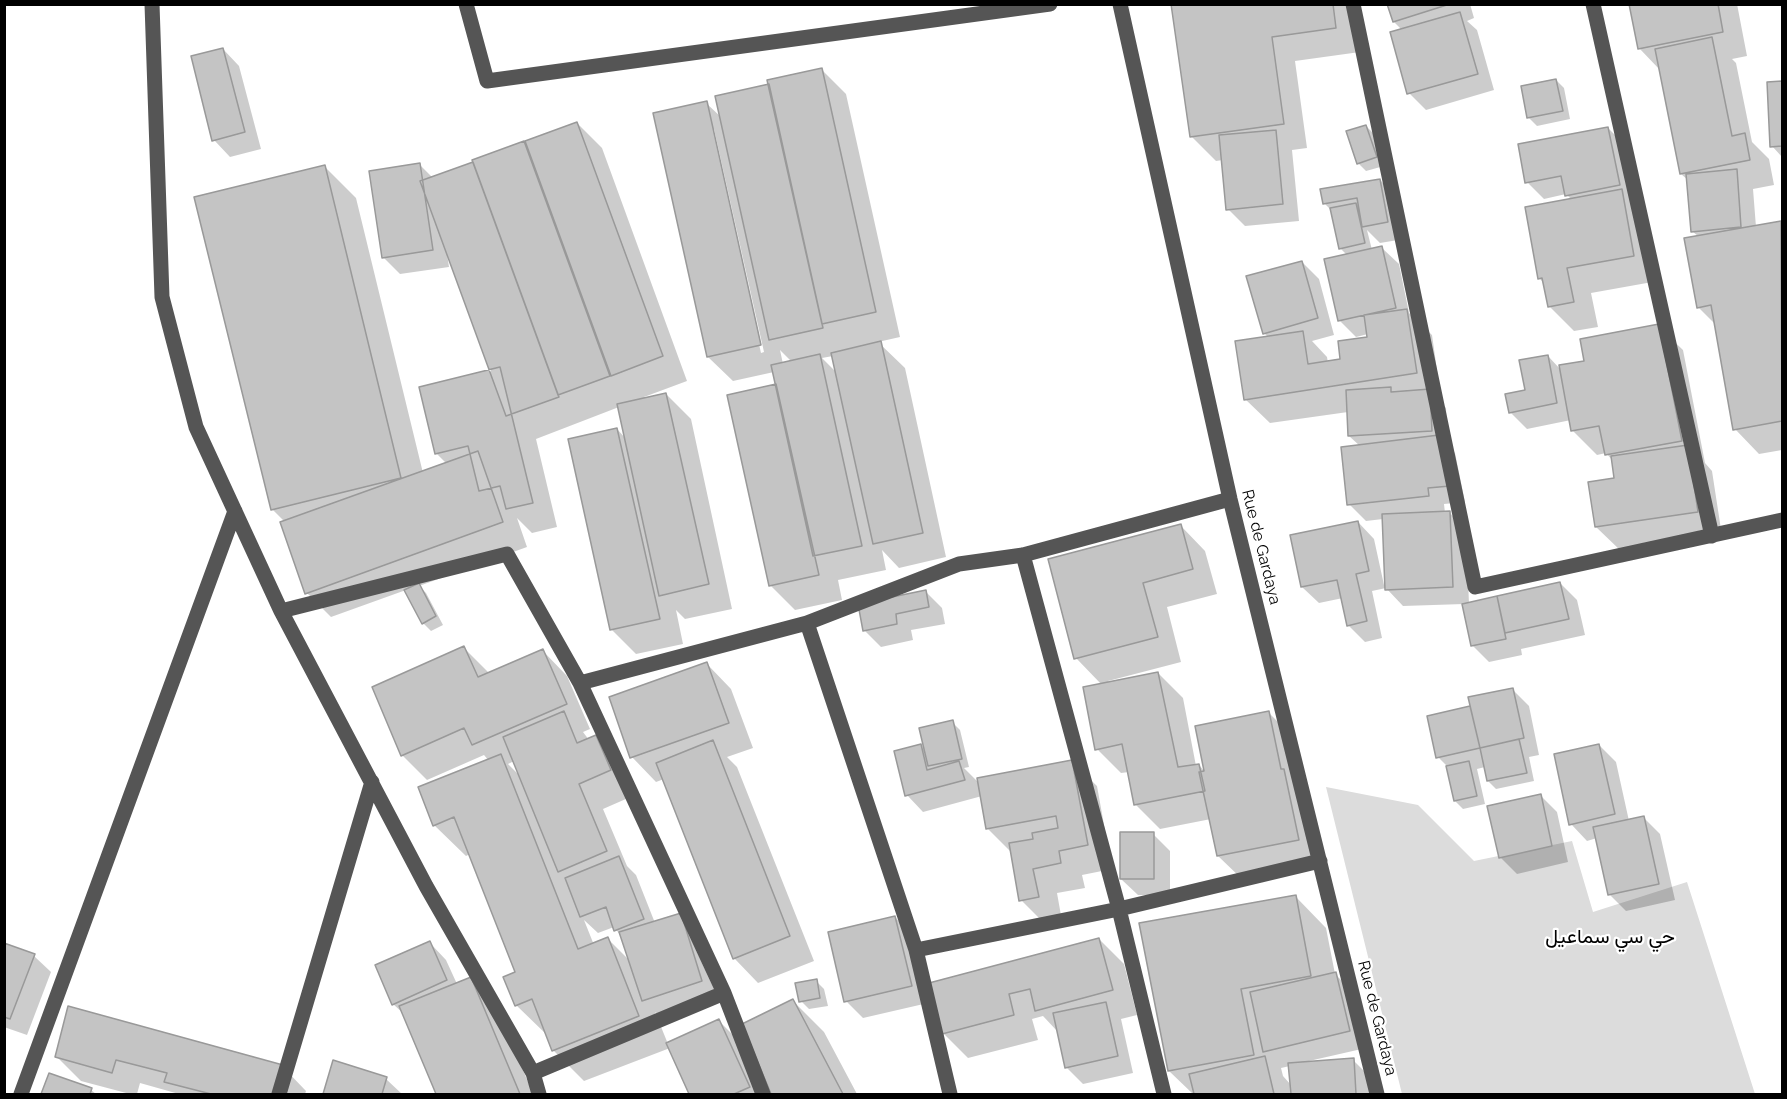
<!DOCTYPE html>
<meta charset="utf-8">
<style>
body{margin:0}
#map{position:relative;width:1787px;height:1099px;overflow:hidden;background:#fff;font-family:Raleway,sans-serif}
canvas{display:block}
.frame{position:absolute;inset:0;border:6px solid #000;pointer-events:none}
</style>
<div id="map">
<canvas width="1787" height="1099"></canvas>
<div class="frame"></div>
</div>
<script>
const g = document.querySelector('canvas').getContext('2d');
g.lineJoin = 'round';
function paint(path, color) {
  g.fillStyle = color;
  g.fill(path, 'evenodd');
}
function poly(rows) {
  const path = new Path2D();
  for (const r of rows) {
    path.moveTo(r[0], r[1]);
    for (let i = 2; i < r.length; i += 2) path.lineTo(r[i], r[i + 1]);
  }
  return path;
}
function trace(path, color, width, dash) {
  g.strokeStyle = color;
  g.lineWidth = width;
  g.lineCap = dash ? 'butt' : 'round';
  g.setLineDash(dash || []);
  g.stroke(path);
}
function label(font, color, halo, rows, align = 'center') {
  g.font = font + ' Raleway,Vazirmatn,sans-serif';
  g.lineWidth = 4.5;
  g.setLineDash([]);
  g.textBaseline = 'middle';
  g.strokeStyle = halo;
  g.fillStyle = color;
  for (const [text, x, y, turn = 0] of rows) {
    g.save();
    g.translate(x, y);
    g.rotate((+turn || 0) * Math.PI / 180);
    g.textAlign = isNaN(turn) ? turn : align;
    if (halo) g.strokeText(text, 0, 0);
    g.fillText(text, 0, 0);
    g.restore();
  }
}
paint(poly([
 [1326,787,1418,805,1474,861,1572,841,1593,912,1687,882,1755,1094,1402,1094]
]), '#dcdcdc');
paint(poly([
 [1173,4,1353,4,1360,52,1295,61,1307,148,1292,150,1299,221,1245,226,1228,209,1223,160,1216,161,1191,136],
 [1389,4,1470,4,1474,18,1467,21,1477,30,1494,90,1426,110,1409,93,1402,30,1394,22],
 [1631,4,1737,4,1747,56,1732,59,1736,63,1752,142,1769,159,1774,185,1753,189,1756,227,1781,223,1782,225,1782,450,1759,454,1735,429,1716,325,1698,307,1699,237,1692,231,1688,180,1681,174,1660,70,1639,48],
 [223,49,239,66,261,149,230,157,214,140],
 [822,70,846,94,900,337,878,342,905,368,946,557,899,568,882,550,886,570,838,580,842,600,795,610,771,586,777,385,774,372,733,381,708,357,706,103,721,117,770,85],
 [711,129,714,129,764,352,761,353],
 [780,350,792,362,783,364],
 [833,356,837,373,822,358],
 [1556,80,1564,88,1570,119,1537,126,1529,118],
 [1768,83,1782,83,1782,157,1772,146],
 [577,123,602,148,687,381,644,397,645,399,666,394,691,419,732,609,685,619,676,610,683,644,636,654,612,630,570,440,617,429,626,439,619,407,536,439,557,527,532,533,517,518,527,547,419,586,426,593,443,625,431,631,423,623,406,590,331,617,307,593,285,522,272,509,324,166,356,198,423,473,447,464,436,453,491,371,447,254,449,267,400,274,383,257,419,164,433,178],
 [1366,126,1374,134,1384,166,1366,171,1358,163],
 [1608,128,1625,145,1658,281,1591,293,1598,327,1574,331,1549,306,1545,284,1539,278,1572,200,1566,194,1544,199,1527,182],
 [1380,180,1397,197,1404,239,1380,243,1367,230,1372,250,1382,248,1399,264,1409,313,1432,335,1441,398,1437,398,1446,408,1448,446,1455,453,1465,502,1444,504,1445,513,1450,513,1466,530,1469,604,1560,583,1577,600,1585,635,1521,649,1522,655,1489,662,1473,646,1464,604,1403,606,1386,588,1372,591,1382,638,1365,642,1348,625,1343,598,1319,603,1302,587,1358,522,1374,539,1384,585,1386,584,1383,519,1366,521,1349,504,1360,446,1349,436,1348,412,1270,423,1245,399,1269,338,1264,333,1302,262,1319,279,1334,335,1312,341,1327,357,1328,363,1342,361,1368,338,1368,334,1356,337,1339,320,1347,255,1340,248,1332,211,1324,203],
 [1658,326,1683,350,1705,463,1712,471,1722,536,1621,551,1596,527,1616,479,1613,461,1606,453,1597,455,1572,430,1571,420,1527,429,1510,412,1527,391,1548,356,1561,370,1585,362],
 [1181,526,1205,551,1217,594,1167,607,1181,662,1108,681,1109,683,1158,673,1183,698,1196,766,1199,765,1205,772,1268,712,1293,737,1322,864,1243,880,1218,856,1211,819,1160,829,1135,804,1129,772,1121,773,1097,749,1102,685,1076,658],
 [925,591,942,608,945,624,911,630,913,640,881,647,864,630],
 [464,648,489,673,543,651,567,676,590,729,583,732,589,740,596,737,620,761,635,795,603,809,627,866,636,875,655,923,680,915,718,998,660,1017,655,1012,668,1044,719,1021,736,1038,761,1094,690,1094,670,1048,584,1081,553,1050,548,1036,516,1005,517,973,470,854,466,856,434,825,489,761,484,755,427,780,402,755],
 [514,761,520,776,508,764],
 [584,920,598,933,614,927,622,937,631,962,608,939,594,945],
 [707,664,731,689,753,748,727,757,737,767,814,961,758,983,734,958,664,779,656,782,632,757],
 [1512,689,1529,706,1539,755,1529,757,1534,781,1496,789,1488,781,1485,767,1477,769,1485,804,1463,809,1455,801,1448,767,1438,757,1429,717,1472,707],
 [952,722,960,730,969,767,964,768,979,783,1072,762,1097,786,1112,869,1082,875,1085,888,1057,893,1062,921,1045,924,1021,900,1012,853,987,828,982,796,923,812,907,795,920,745,926,751],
 [1599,745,1616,762,1629,821,1643,817,1660,834,1675,900,1626,911,1609,894,1597,838,1587,841,1571,824],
 [1541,796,1557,812,1568,862,1517,874,1500,857],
 [1153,834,1170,851,1170,895,1138,895,1121,879],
 [1295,896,1326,928,1335,974,1352,991,1366,1048,1309,1061,1309,1063,1353,1060,1370,1077,1371,1094,1193,1094,1169,1071],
 [1290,1066,1291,1085,1283,1076,1281,1068],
 [895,917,911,934,928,1003,863,1018,846,1001],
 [1099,939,1124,964,1137,1015,1121,1019,1133,1073,1083,1084,1066,1067,1058,1032,1043,1016,1032,1019,1038,1040,968,1058,943,1033],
 [430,943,446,960,457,984,471,978,495,1003,533,1094,437,1094,405,1015,393,1004],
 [4,945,34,956,51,972,27,1035,4,1027],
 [816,981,824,989,828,1006,809,1009,801,1001],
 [793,1001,824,1032,857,1094,773,1094,744,1024],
 [56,1056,282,1066,306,1091,305,1094,179,1094,140,1083,137,1094,130,1094,81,1081],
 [334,1062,386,1079,402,1094,324,1094],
 [50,1075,91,1090,96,1094,43,1094]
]), '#0003');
const building = poly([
 [1171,4,1333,4,1336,28,1272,37,1284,124,1190,137,1171,4],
 [1387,4,1450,4,1393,22,1387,4],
 [1629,4,1718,4,1723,32,1638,49,1629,4],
 [1460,12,1478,74,1407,94,1390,32,1460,12],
 [1712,37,1732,136,1745,133,1750,160,1680,174,1655,49,1712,37],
 [223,48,245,132,212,141,191,56,223,48],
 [822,68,876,312,822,324,767,80,822,68],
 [1556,79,1563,111,1527,118,1521,86,1556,79],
 [1782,81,1782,146,1770,147,1767,82,1782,81],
 [769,84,823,328,769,340,715,96,769,84],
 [707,101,761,345,707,357,653,113,707,101],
 [577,122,663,356,611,376,525,141,577,122],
 [1366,125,1377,157,1357,164,1346,131,1366,125],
 [1608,127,1620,185,1565,196,1561,176,1525,183,1518,144,1608,127],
 [1276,130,1283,204,1226,210,1219,135,1276,130],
 [524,141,610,376,558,395,472,160,524,141],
 [473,162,559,397,506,416,420,181,473,162],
 [420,163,433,250,382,258,369,171,420,163],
 [325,165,401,478,271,510,194,197,325,165],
 [1737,169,1741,227,1691,232,1686,174,1737,169],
 [1380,179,1388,222,1362,227,1357,198,1323,204,1320,189,1380,179],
 [1622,189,1634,256,1567,268,1574,302,1548,307,1542,278,1538,279,1525,207,1622,189],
 [1356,203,1365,243,1339,249,1330,208,1356,203],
 [1781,221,1782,421,1733,430,1711,305,1697,308,1684,238,1781,221],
 [1382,246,1396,308,1338,321,1324,259,1382,246],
 [1302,261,1318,318,1263,334,1246,276,1302,261],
 [1407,309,1417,373,1244,400,1235,341,1303,331,1308,364,1340,359,1338,341,1367,337,1364,315,1407,309],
 [1659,324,1682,441,1605,455,1599,426,1571,431,1559,365,1584,361,1580,339,1659,324],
 [881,341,923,533,873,544,831,353,881,341],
 [820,354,862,546,813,556,771,365,820,354],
 [1548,355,1557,403,1509,413,1505,394,1525,390,1519,360,1548,355],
 [500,367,533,503,506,509,500,486,479,491,468,446,435,454,419,387,500,367],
 [776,384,819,575,769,586,727,395,776,384],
 [1391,387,1391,392,1430,389,1432,431,1348,436,1346,390,1391,387],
 [666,393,709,584,659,596,617,404,666,393],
 [617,428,660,619,610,630,568,439,617,428],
 [1439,435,1450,486,1428,488,1429,496,1347,505,1341,447,1439,435],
 [1688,445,1698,512,1595,527,1588,482,1614,478,1611,456,1688,445],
 [478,451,503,522,305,594,280,522,478,451],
 [1450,511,1453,587,1385,590,1382,514,1450,511],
 [1358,521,1369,571,1356,574,1367,621,1347,626,1337,580,1301,587,1290,535,1358,521],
 [1181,524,1193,569,1143,583,1158,637,1074,659,1048,559,1181,524],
 [1560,582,1569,619,1505,633,1497,596,1560,582],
 [419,583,436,616,422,624,404,590,419,583],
 [926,590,929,607,896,614,897,624,863,631,858,604,926,590],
 [1497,596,1506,639,1471,646,1462,604,1497,596],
 [464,646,478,677,543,649,567,704,472,745,464,728,401,756,372,687,464,646],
 [707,662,729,723,630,758,609,697,707,662],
 [1158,672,1178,767,1199,764,1205,791,1134,805,1122,744,1095,750,1083,687,1158,672],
 [1513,688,1524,738,1480,748,1468,697,1513,688],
 [1470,706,1480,748,1436,758,1427,716,1470,706],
 [564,711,577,743,596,735,611,770,579,784,607,851,558,872,503,737,564,711],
 [1269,711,1281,769,1284,769,1299,840,1217,856,1199,772,1204,771,1195,726,1269,711],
 [953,720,962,759,928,766,919,728,953,720],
 [1519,739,1527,773,1487,781,1480,748,1519,739],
 [713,740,790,936,733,959,656,763,713,740],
 [921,744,927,770,959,761,965,780,905,796,894,751,921,744],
 [1599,744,1615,814,1569,825,1554,754,1599,744],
 [501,754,578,949,608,937,639,1016,552,1051,532,999,515,1006,503,977,515,972,454,817,433,826,418,787,501,754],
 [1072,760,1088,845,1059,851,1061,863,1033,869,1039,897,1019,901,1009,843,1033,839,1032,833,1058,828,1056,816,986,829,977,778,1072,760],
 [1469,761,1477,796,1454,801,1446,766,1469,761],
 [1541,794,1552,846,1499,858,1487,806,1541,794],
 [1644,816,1659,884,1608,895,1593,827,1644,816],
 [1120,832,1154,832,1154,879,1120,879,1120,832],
 [619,856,644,919,614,931,606,907,580,917,565,878,619,856],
 [1296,895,1311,976,1241,989,1254,1055,1168,1071,1139,923,1296,895],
 [681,913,702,981,642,1001,619,932,681,913],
 [895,916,912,986,844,1002,828,932,895,916],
 [1099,938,1113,990,1035,1011,1030,989,1009,994,1014,1015,942,1034,929,983,1099,938],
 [430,941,447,980,392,1005,375,965,430,941],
 [4,943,35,954,10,1019,4,1017,4,943],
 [1336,972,1350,1031,1263,1052,1250,992,1336,972],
 [471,977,520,1094,436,1094,399,1006,471,977],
 [817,979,820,998,799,1002,795,983,817,979],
 [793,999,843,1094,771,1094,742,1024,793,999],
 [1106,1002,1118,1056,1065,1068,1053,1013,1106,1002],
 [68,1006,283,1065,274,1094,211,1094,164,1082,167,1073,116,1060,112,1073,55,1057,68,1006],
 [719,1019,750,1087,734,1094,689,1094,666,1043,719,1019],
 [1265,1056,1274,1094,1194,1094,1189,1074,1265,1056],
 [1354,1058,1356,1094,1291,1094,1288,1063,1354,1058],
 [333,1060,387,1077,382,1094,323,1094,333,1060],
 [49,1073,92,1088,90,1094,41,1094,49,1073]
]);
paint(building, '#c4c4c4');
trace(building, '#999', 1.5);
trace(poly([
 [152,4,162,297,196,427,281,611,426,886,533,1073,539,1094],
 [466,4,487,81,1050,4],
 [1120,4,1230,499,1377,1094],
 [1353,4,1475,587,1782,520],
 [1593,4,1712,536],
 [1023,555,1119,909,1164,1094],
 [281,611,507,554,580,683,724,993,763,1094],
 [807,623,916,950,950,1094],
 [580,683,807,623,959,564,1023,555,1230,499],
 [916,950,1119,909,1320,861],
 [533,1073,724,993],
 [21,1094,235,511],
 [279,1094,372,782]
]), '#555', 15);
label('16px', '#000', '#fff', [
 ["Rue de Gardaya",1261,547,76],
 ["Rue de Gardaya",1377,1018,76]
]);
label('20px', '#000', '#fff', [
 ["حي سي سماعيل",1610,937]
]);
</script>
